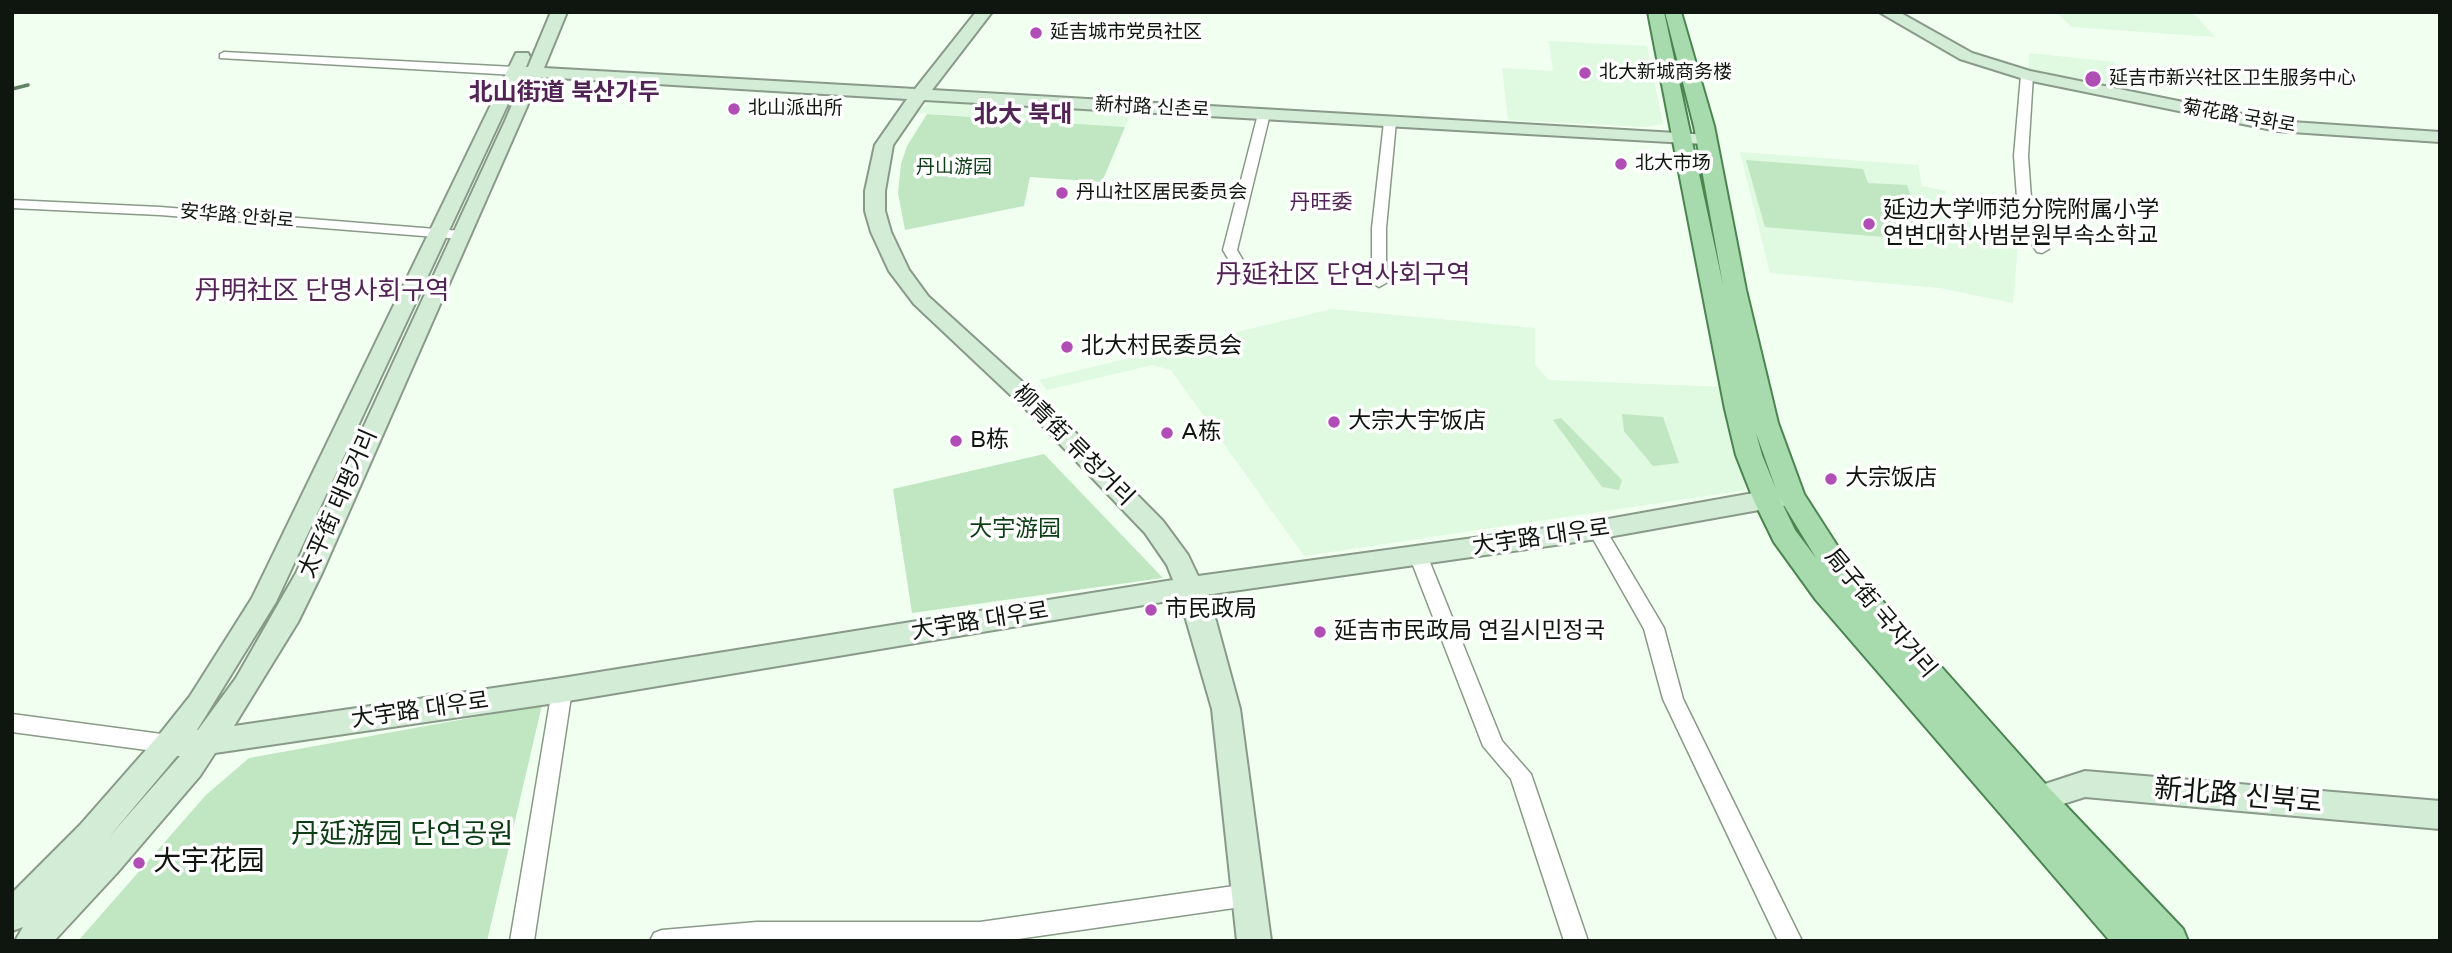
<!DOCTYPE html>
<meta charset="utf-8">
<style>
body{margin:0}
#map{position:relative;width:2452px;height:953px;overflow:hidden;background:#f0fff0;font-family:"Varela Round",sans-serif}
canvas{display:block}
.frame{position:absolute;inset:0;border:14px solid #0f150f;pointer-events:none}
</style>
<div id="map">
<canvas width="2452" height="953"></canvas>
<div class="frame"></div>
</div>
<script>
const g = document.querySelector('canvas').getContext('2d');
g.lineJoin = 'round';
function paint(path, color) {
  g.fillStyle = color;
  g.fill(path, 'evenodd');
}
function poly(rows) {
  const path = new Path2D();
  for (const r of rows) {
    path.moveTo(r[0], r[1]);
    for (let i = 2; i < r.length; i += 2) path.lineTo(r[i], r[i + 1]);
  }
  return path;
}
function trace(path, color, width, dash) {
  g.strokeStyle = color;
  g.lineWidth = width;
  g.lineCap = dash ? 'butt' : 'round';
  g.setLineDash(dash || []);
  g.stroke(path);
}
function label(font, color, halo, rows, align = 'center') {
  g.font = font + ' "Varela Round","Noto Sans SC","Noto Sans KR",sans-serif';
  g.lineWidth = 7;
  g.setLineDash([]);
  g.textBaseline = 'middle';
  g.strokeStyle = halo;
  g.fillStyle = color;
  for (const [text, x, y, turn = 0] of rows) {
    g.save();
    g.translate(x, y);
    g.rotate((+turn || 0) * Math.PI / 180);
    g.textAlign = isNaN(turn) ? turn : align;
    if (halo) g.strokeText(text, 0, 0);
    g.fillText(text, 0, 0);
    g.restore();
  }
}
paint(poly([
 [2056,12,2192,12,2215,37,2072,27],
 [1549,41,1647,46,1663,124,1645,127,1508,120,1502,68,1553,71],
 [2029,53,2115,62,2115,88,2029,70],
 [929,102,1121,112,1130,117,1125,127,917,113],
 [1740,152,1918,165,1922,186,1946,191,1941,215,2019,234,2013,303,1940,288,1770,273],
 [1332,309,1535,328,1535,365,1549,380,1724,387,1746,490,1304,556,1171,370,1152,365,1047,390,1039,380]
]), '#e0f9e1');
paint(poly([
 [927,114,1125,127,1102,182,1030,177,1024,206,905,230,898,193,901,164,907,146],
 [1746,160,1863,169,1868,183,1907,185,1924,235,1919,240,1765,227],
 [1622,414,1663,417,1679,463,1653,466,1624,431],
 [1561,418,1622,480,1619,490,1602,487,1553,420],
 [1044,454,1163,578,912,613,893,489],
 [542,705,487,941,78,941,206,795,249,758]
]), '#c1e6c2');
trace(poly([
 [12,89,28,85]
]), '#628364', 3.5);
const street = poly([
 [224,52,515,67,521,71,515,75,220,58,220,54,224,52],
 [2027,71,2033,75,2028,156,2033,226,2049,249,2042,253,2037,252,2019,226,2014,156,2021,75,2027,71],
 [1264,110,1270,114,1237,250,1252,276,1245,280,1240,279,1223,250,1258,114,1264,110],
 [1390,118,1396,122,1386,228,1386,283,1379,287,1372,283,1372,228,1384,122,1390,118],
 [12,200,160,207,461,231,468,235,461,239,160,215,12,208,12,200],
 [1597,523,1603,525,1664,628,1683,699,1802,941,1778,941,1663,699,1644,629,1588,530,1591,525,1597,523],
 [1418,548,1425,550,1427,555,1502,741,1531,774,1588,941,1564,941,1511,779,1483,746,1409,555,1411,550,1418,548],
 [562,682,569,684,572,690,534,941,510,941,552,690,555,684,562,682],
 [12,714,169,735,176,738,180,744,176,750,169,753,12,732,12,714],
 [1248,884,1256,887,1260,895,1256,903,1248,906,1004,941,650,941,654,933,662,930,757,922,980,922,1248,884]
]);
const secondary = poly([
 [551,12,567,12,544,68,915,89,976,12,992,12,932,90,1711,135,1714,139,1711,143,1705,144,924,100,893,145,885,191,885,211,891,232,909,270,928,296,1051,408,1163,521,1188,555,1198,576,1597,521,1787,487,1796,490,1799,496,1796,502,1787,505,1597,539,1205,595,1216,621,1240,709,1271,941,1237,941,1212,709,1180,599,562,702,215,753,200,776,117,873,54,941,15,941,23,927,12,931,12,893,80,825,159,735,190,696,252,598,514,57,516,53,528,53,530,57,526,67,528,67,551,12],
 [521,76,524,77,505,121,296,573,236,678,198,730,197,730,276,602,521,76],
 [540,77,907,99,875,145,865,191,865,211,871,232,889,271,914,304,1035,418,1145,533,1167,565,1173,580,562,678,234,726,298,622,322,573,540,77],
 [177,756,180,756,109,837,177,756],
 [1879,12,1899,12,1972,53,2030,71,2277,121,2440,132,2440,142,2277,131,2027,80,1960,59,1879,12],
 [2085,771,2440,801,2440,829,2085,797,2022,817,2011,813,2007,804,2011,795,2085,771]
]);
const primary = poly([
 [1648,12,1664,12,1723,285,1694,126,1665,12,1681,12,1714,126,1746,290,1778,423,1804,494,1847,561,2049,788,2183,929,2188,941,2110,941,1816,600,1774,542,1754,501,1736,455,1725,409,1648,12],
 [1756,433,1776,489,1762,455,1756,433],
 [1779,497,1782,502,1816,558,1795,530,1779,497]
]);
trace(street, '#899a89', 3);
trace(secondary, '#899a89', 4);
trace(primary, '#4c8551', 4);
paint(street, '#fff');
paint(secondary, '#d3ecd6');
paint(primary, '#a7daac');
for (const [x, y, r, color] of [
 [1036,33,7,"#b04eb6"],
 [1585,73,7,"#b04eb6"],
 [2093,79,9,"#b04eb6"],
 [734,109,7,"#b04eb6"],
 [1621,164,7,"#b04eb6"],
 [1062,193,7,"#b04eb6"],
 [1869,224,7,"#b04eb6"],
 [1067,347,7,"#b04eb6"],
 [1334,422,7,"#b04eb6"],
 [1167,433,7,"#b04eb6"],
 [956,441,7,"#b04eb6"],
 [1831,479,7,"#b04eb6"],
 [1151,610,7,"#b04eb6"],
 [1320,632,7,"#b04eb6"],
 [139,863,7,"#b04eb6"]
]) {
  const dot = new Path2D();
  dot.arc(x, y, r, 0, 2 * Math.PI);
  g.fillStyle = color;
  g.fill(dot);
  trace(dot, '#fff', 2.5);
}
label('19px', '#0f150f', '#fff', [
 ["延吉城市党员社区",1050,33],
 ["北大新城商务楼",1599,73],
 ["延吉市新兴社区卫生服务中心",2109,79],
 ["北山派出所",748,109],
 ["北大市场",1635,164],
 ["丹山社区居民委员会",1076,193]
], 'left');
label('19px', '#0f150f', '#fff', [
 ["新村路 신촌로",1152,108,3],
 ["菊花路 국화로",2239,117,10],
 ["安华路 안화로",237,217,5]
]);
label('19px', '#0d3d15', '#fff', [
 ["丹山游园",954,168]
]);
label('21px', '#522355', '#fff', [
 ["丹旺委",1321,203]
]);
label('23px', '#0f150f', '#fff', [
 ["延边大学师范分院附属小学",1883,211],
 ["연변대학사범분원부속소학교",1883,237],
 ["北大村民委员会",1081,347],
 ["大宗大宇饭店",1348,422],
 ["A栋",1181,433],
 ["B栋",970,441],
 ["大宗饭店",1845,479],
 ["市民政局",1165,610],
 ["延吉市民政局 연길시민정국",1334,632]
], 'left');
label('23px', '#0f150f', '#fff', [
 ["柳青街 류청거리",1073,446,45],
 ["太平街 태평거리",339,504,-66],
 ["大宇路 대우로",1541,538,-8],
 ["局子街 국자거리",1880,614,50],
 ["大宇路 대우로",980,622,-9],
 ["大宇路 대우로",420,711,-8]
]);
label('23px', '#0d3d15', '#fff', [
 ["大宇游园",1015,530]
]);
label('bold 24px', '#522355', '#fff', [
 ["北山街道 북산가두",564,94],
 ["北大 북대",1023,116]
]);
label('26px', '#522355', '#fff', [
 ["丹延社区 단연사회구역",1343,276],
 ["丹明社区 단명사회구역",322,292]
]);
label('28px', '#0f150f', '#fff', [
 ["新北路 신북로",2238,797,5]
]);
label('28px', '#0d3d15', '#fff', [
 ["丹延游园 단연공원",402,836]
]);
label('28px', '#0f150f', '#fff', [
 ["大宇花园",153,863]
], 'left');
</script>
